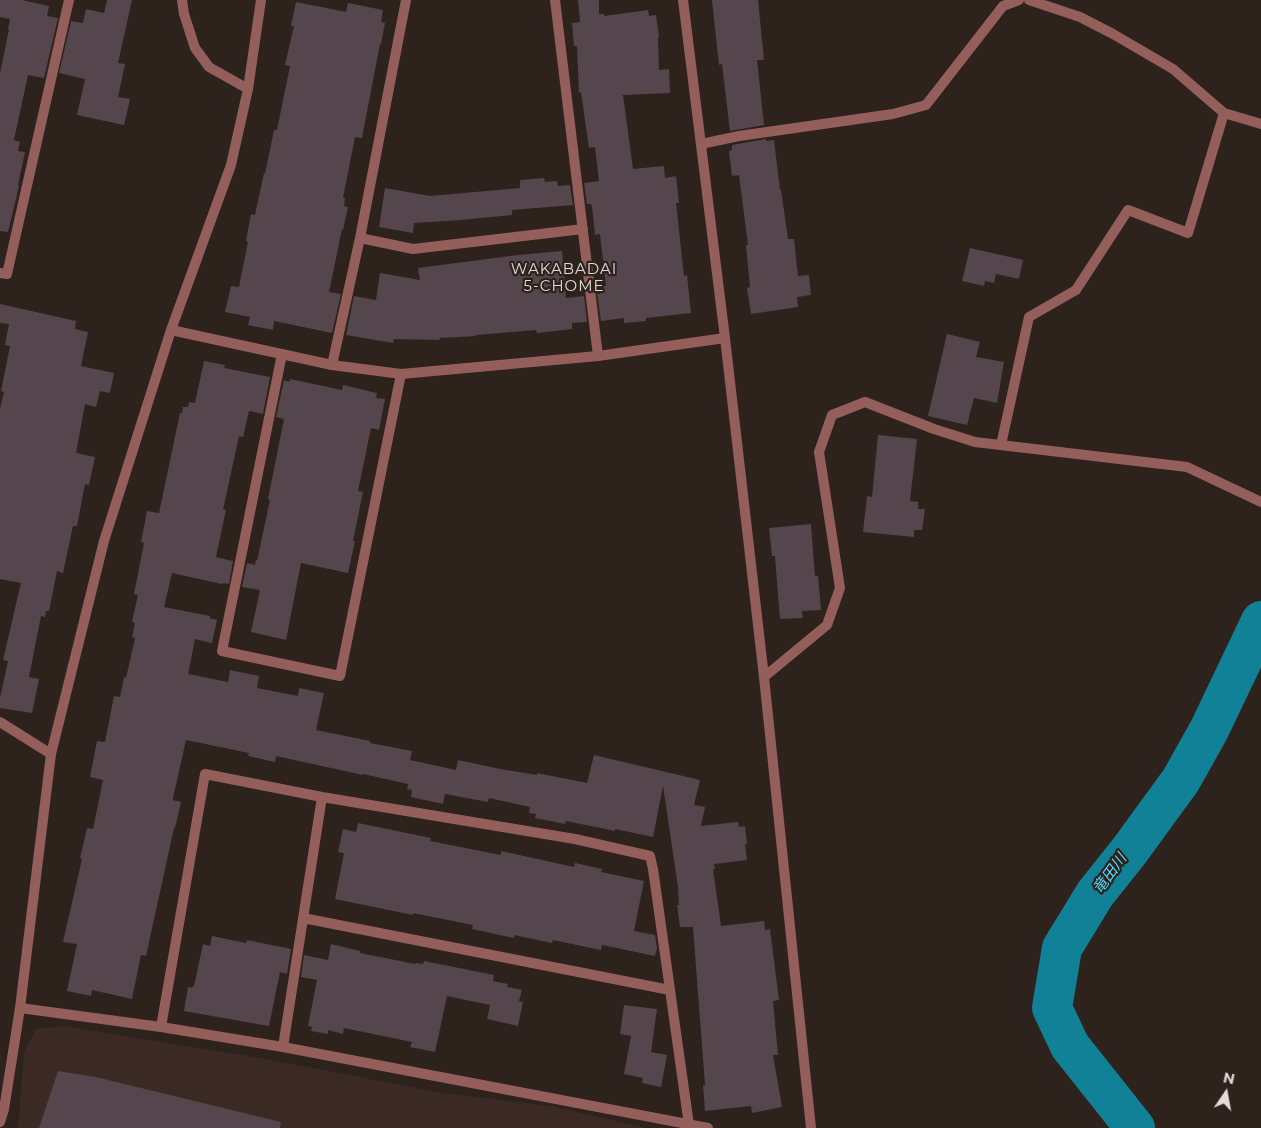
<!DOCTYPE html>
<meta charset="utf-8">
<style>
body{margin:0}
#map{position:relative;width:1261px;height:1128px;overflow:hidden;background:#2e221d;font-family:Montserrat,sans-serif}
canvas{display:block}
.north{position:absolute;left:1201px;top:1068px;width:50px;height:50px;-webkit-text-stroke:4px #2e221d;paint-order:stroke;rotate:12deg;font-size:14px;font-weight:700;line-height:20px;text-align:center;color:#e3dbd7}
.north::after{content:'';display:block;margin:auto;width:18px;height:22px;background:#e3dbd7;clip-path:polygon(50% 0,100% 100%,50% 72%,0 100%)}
</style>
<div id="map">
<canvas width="1261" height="1128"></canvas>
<div class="north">N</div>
</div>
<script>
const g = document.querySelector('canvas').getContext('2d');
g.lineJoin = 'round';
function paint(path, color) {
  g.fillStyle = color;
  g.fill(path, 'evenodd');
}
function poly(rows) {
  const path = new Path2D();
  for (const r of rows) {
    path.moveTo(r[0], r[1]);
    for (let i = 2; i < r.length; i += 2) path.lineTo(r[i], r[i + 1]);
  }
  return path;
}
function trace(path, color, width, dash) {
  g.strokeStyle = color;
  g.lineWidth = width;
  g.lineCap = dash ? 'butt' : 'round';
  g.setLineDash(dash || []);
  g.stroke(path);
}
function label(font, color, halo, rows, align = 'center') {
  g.font = font + ' Montserrat,"Noto Sans JP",sans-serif';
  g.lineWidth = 4.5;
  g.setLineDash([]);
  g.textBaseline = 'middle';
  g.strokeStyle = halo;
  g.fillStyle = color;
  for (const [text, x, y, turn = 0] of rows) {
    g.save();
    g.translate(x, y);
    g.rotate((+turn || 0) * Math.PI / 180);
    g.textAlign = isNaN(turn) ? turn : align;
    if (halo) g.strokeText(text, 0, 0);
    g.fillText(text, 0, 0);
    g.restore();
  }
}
paint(poly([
 [63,1026,261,1058,437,1092,551,1106,646,1128,18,1128,24,1052,36,1029]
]), '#3b2a23');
trace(poly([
 [1135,1128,1070,1046,1052,1008,1062,948,1095,894,1130,850,1181,780,1209,730,1261,621]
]), '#118198', 40);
paint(poly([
 [0,0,22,0,49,6,47,16,58,18,44,78,28,75,14,140,20,142,18,151,25,152,18,185,19,186,8,232,0,231,0,74,9,29,8,29,10,19,0,17],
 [107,0,132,0,118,63,125,64,118,97,130,99,124,125,77,115,85,79,59,73,71,21,83,23,86,9,104,13],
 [578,0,599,0,599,14,604,14,604,16,648,10,649,16,656,15,659,37,658,37,659,70,669,69,670,93,623,95,633,169,664,166,665,178,676,176,679,203,676,203,684,276,687,275,691,313,646,318,646,321,624,323,624,318,601,321,597,294,600,294,600,286,606,286,600,234,595,235,592,206,591,204,587,204,584,183,599,181,595,147,589,148,581,92,579,93,577,46,574,46,572,23,580,22],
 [712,0,758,0,764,60,757,60,764,125,730,131,722,64,719,65],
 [296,2,346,12,348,3,383,10,381,22,385,23,381,44,380,44,362,138,355,137,343,198,345,198,344,206,348,207,343,230,342,229,329,292,341,294,332,333,274,321,273,330,248,325,250,317,225,312,231,286,239,287,248,242,246,241,251,214,255,215,264,173,265,174,274,130,277,130,290,66,285,65,294,26,291,26],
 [766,139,766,141,774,140,780,190,781,190,788,239,794,239,798,276,809,275,811,295,797,297,798,307,751,314,747,288,750,287,746,245,748,245,739,175,732,176,729,151,732,150,732,145],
 [544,178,545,182,557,181,558,186,570,185,573,205,512,210,512,215,461,220,414,223,413,233,379,227,385,188,430,196,520,188,520,180],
 [970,248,1023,260,1019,279,996,274,994,283,985,281,984,286,962,281],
 [562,251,566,298,584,296,587,322,572,323,572,329,537,333,536,330,476,335,476,336,440,338,439,340,394,339,393,343,346,335,354,296,376,300,380,273,420,280,418,268,518,255],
 [0,304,76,321,75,329,88,332,81,366,114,373,110,393,100,391,96,407,85,404,76,453,95,457,89,485,85,484,77,526,73,526,63,573,57,571,49,611,46,611,45,617,41,616,29,677,39,679,32,713,0,708,0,698,8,661,3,660,21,583,0,579,0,409,4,392,1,391,10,346,5,345,9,324,0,323],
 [947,334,980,342,976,357,1004,362,997,403,974,398,967,425,928,416],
 [204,361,225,365,224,368,270,377,263,414,249,411,243,437,239,436,223,510,226,510,216,557,233,561,229,584,223,583,222,584,172,573,164,607,210,616,210,618,217,620,212,643,195,639,188,674,228,682,230,670,259,676,257,688,298,696,299,688,324,693,316,730,370,741,370,743,412,751,410,760,456,770,458,760,500,769,537,775,537,773,587,783,594,755,700,780,694,805,705,807,701,826,738,822,739,827,745,826,747,844,745,844,747,860,714,864,715,869,713,869,721,926,764,921,765,930,770,929,779,1000,773,1001,778,1055,773,1055,782,1107,752,1113,751,1106,705,1111,703,1085,705,1085,693,927,680,927,677,905,679,905,678,887,663,786,653,837,615,829,615,831,566,821,565,824,535,818,536,814,529,813,530,807,489,798,488,802,445,794,443,804,411,797,412,790,407,789,408,784,363,774,363,775,276,756,275,762,248,756,249,753,186,740,173,798,173,800,181,802,175,828,174,828,146,956,141,955,132,999,92,990,91,996,67,991,77,944,63,942,82,859,80,858,87,828,93,829,103,780,90,777,97,741,105,742,114,696,120,697,124,677,126,678,135,638,132,637,135,623,132,622,138,595,134,594,144,543,141,542,147,511,159,513,180,413,182,413,183,407,188,407,189,402,195,403],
 [290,379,342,390,343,385,377,393,376,398,385,399,379,430,371,428,358,491,363,492,353,541,355,541,348,573,301,563,286,640,251,632,260,590,242,587,247,563,255,565,256,560,257,561,270,500,268,499,284,419,276,417,284,380,290,382],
 [878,435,917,439,910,501,918,502,918,509,925,509,922,530,914,530,914,537,863,532,867,496,872,497],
 [811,524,815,576,818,576,821,610,802,611,803,618,780,619,775,556,772,556,769,528],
 [358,823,431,838,430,841,501,855,501,851,574,867,575,863,602,869,601,872,644,881,634,931,655,935,657,948,655,956,602,945,601,950,553,940,552,943,514,935,514,938,472,929,473,925,413,913,413,915,335,899,344,853,338,852,343,829,356,832],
 [212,936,246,943,247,940,291,949,287,974,280,972,269,1026,184,1011,188,987,192,988,193,986,194,986,203,944,210,946],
 [331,944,360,951,360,953,415,964,416,963,423,964,424,961,494,975,493,981,508,984,507,987,522,990,519,1001,523,1002,518,1026,487,1019,490,1005,447,996,435,1052,410,1047,412,1042,344,1028,343,1034,328,1030,328,1034,311,1031,312,1027,308,1026,317,980,301,977,304,955,328,960],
 [624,1005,657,1009,651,1052,667,1055,661,1087,642,1083,643,1078,624,1074,631,1036,620,1034],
 [58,1071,96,1077,281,1122,280,1128,39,1128]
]), '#54464c');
trace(poly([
 [182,0,184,14,195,48,209,67,248,89],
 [555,0,598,356],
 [1029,0,1080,17,1113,34,1173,69,1224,113,1261,124],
 [701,144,739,136,893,114,926,105,1003,6,1019,0],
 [360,238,413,249,583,229],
 [0,273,7,274,69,0],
 [282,354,222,651,340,676,401,374],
 [332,365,360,238,406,0],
 [1001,445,1029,317,1076,290,1128,210,1188,233,1224,113],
 [764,677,827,625,840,588,819,452,832,415,865,402,934,429,975,442,1187,467,1261,502],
 [0,722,51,754],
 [303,918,670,990],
 [20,1008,161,1027,283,1047,708,1128],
 [161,1027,205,774,322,797,575,839,650,856,653,869,689,1125],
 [283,1047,322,797]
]), '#945f5a', 10);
trace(poly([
 [683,0,725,338,764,677,811,1128],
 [171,330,332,365,401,374,598,356,725,338],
 [0,1122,4,1109,20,1008,51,754,104,541,171,330,231,165,248,89,261,0]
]), '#945f5a', 10);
g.letterSpacing = '1px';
label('15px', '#e3dbd7', '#2e221d', [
 ["WAKABADAI",564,270],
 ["5-CHOME",564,287]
]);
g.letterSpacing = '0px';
label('italic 15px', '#52ddff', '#2e221d', [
 ["竜田川",1110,874,-54]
]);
</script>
